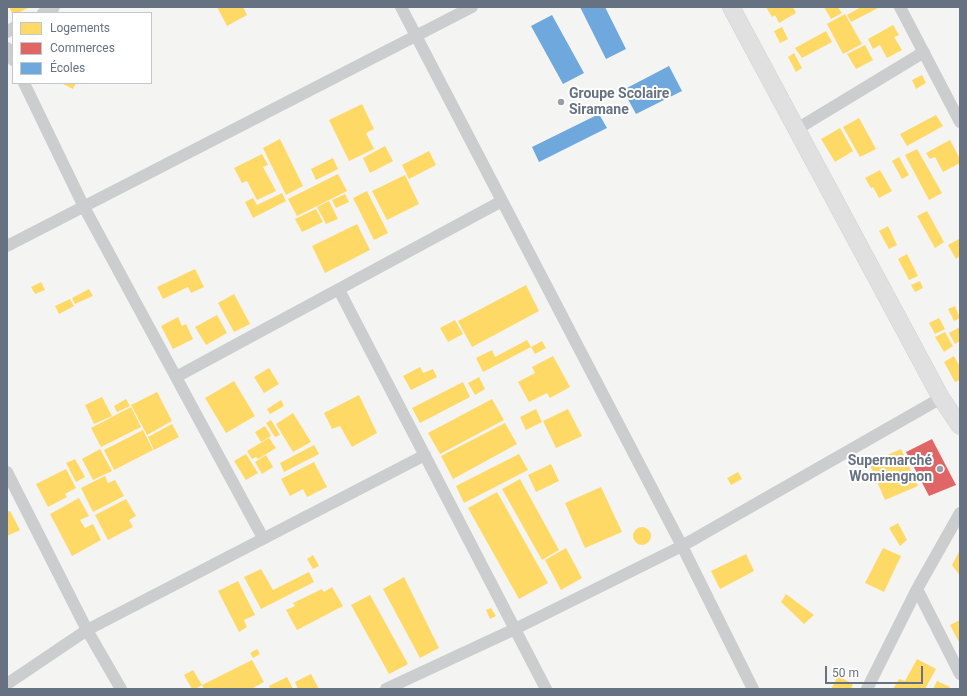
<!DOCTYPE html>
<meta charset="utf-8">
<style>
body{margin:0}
#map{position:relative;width:967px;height:696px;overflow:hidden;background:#f4f4f3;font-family:Roboto,sans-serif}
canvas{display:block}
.frame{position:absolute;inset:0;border:8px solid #667181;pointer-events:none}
.legend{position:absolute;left:12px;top:12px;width:140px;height:72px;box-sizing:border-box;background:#fff;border:1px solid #c2c6cd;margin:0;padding:5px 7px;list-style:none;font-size:12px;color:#667181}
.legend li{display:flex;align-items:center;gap:8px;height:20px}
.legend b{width:20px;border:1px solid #c2c6cd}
.scale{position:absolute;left:825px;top:666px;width:98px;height:18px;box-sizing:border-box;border:2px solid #667181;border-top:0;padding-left:5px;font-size:12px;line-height:14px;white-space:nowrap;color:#667181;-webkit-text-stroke:3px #fff;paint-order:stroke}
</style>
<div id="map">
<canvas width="967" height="696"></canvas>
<div class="frame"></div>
<ul class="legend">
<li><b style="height:11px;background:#ffd966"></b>Logements</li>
<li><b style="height:11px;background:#e06666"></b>Commerces</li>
<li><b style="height:11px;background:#6fa8dc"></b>Écoles</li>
</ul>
<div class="scale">50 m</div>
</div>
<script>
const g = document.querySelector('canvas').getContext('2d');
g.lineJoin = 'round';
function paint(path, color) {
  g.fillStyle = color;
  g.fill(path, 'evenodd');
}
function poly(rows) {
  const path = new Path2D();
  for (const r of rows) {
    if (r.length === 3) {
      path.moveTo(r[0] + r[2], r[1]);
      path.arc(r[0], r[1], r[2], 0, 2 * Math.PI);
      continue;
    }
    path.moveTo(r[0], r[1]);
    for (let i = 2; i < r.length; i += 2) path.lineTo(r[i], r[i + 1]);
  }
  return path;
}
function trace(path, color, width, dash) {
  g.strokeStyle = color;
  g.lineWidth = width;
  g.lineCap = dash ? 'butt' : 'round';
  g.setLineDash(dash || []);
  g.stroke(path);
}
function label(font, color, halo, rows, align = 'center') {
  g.font = font + ' Roboto,sans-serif';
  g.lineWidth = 4;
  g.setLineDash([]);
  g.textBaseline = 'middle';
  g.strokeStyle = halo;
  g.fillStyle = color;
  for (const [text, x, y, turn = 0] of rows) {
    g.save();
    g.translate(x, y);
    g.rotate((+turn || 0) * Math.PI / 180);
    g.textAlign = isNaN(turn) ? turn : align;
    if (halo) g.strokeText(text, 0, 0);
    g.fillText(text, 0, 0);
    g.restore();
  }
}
paint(poly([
 [9,7,30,7,18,13,12,13],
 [217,7,243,7,247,15,227,26],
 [766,7,793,7,796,13,779,23,775,15,772,17],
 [824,7,838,7,842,13,831,19],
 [861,7,878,8,851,22,847,15],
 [845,14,862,44,843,54,827,24],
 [893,25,899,35,894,37,902,50,887,58,880,45,873,49,868,39],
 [782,27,788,39,780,43,774,31],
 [826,31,832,42,802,58,795,48],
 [865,45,873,60,856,69,847,54],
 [794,53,802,68,796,72,788,57],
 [922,75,926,83,916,89,912,80],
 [61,83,76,83,73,89],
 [362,104,374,129,366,133,374,149,349,161,329,120],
 [936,115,943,126,907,146,900,134],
 [859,118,876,149,860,157,843,127],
 [840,128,853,151,835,162,821,139],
 [280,139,303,186,286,195,263,148],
 [950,140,960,159,960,163,943,172,935,157,930,159,926,153],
 [385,146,393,161,370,173,363,158],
 [917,149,942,193,929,200,905,155],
 [429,151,436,165,409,179,402,165],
 [262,154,268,165,263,167,276,191,257,200,247,181,242,183,234,168],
 [899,157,909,175,902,179,892,161],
 [333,158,338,169,316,180,311,169],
 [880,170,892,191,879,198,873,187,871,188,865,178],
 [338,174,347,191,297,216,288,199],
 [405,175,419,204,387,220,372,191],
 [367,191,388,233,374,240,353,198],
 [282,193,286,201,253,218,245,202,253,198,257,205],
 [345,194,349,202,336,208,332,200],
 [329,201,338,219,326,224,317,207],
 [316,209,323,222,302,232,295,219],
 [927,211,944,242,935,248,917,216],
 [357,224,370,250,325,273,312,246],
 [888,226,897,245,889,249,879,231],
 [959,239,960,256,956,259,948,245],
 [907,254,918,276,909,280,898,259],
 [195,269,204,287,191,293,188,287,163,299,157,287],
 [920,281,923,288,915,292,911,285],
 [41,282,45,290,35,294,31,287],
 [526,285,539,311,472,347,458,321],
 [89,289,93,296,75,304,72,298],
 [234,294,250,324,234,332,218,303],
 [70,299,74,306,59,314,55,306],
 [955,306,960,318,954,321,948,309],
 [217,315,227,333,206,345,195,327],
 [178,317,182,326,186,324,193,339,173,349,161,326],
 [939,318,945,329,935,334,929,323],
 [455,320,463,334,448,342,440,328],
 [960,327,960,341,955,344,949,333],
 [945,332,953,346,944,352,935,337],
 [527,340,531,347,483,372,476,358,492,350,495,357],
 [542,341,546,348,535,354,531,347],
 [553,356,570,387,550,398,547,393,529,402,518,382,535,373,532,367],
 [954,356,960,367,960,380,955,382,944,362],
 [420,367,423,373,433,369,437,377,411,390,403,376],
 [269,368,279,384,264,393,254,377],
 [479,377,485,389,475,395,468,383],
 [234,381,255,416,226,433,205,398],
 [463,382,470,397,420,423,412,408],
 [157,392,172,421,147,435,131,405],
 [359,395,377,433,352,447,340,426,332,429,324,413],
 [102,397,112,416,94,424,85,405],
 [126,399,130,406,117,412,114,406],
 [492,399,504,420,440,454,428,433],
 [281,400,284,406,270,414,267,409],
 [131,407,141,427,101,447,91,428],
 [536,409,542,422,526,430,520,417],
 [568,409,582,436,556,448,543,421],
 [293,413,311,442,293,452,276,424],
 [271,420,280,435,275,437,266,423],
 [505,423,517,444,453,479,441,456],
 [172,424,179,437,154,450,148,437],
 [265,426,271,436,261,442,255,432],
 [143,430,153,450,114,470,104,450],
 [269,438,276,448,258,459,256,457,252,459,247,451],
 [314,445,319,454,284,472,280,463],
 [100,449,112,471,93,480,82,459],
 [901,449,918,486,885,500,869,463],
 [246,454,258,473,246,480,234,461],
 [519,454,528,470,464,503,456,486],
 [266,455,273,467,262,474,255,462],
 [75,459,85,477,76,482,66,463],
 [314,462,327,487,307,497,303,489,290,496,281,479],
 [551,464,559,481,536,492,528,475],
 [66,469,76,488,65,494,67,497,48,507,36,484],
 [738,472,742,479,731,485,727,478],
 [105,476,108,483,115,480,124,496,93,512,81,488],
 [520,479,559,550,542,560,502,489],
 [601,487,622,532,585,548,565,503],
 [497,492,548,583,519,599,468,508],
 [79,498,89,516,80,520,85,528,93,524,101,540,72,556,50,514],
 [126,499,136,516,129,520,133,527,108,540,95,515],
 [10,511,20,530,7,536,7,512],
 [898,523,907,540,900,546,889,528],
 [642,536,9],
 [566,548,582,578,561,590,545,560],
 [883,548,901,556,884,592,865,583],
 [960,550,960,576,952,565],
 [746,554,754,571,720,589,711,571],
 [313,555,319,566,313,569,307,559],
 [261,569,273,590,309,572,314,582,261,609,244,577],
 [404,577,439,648,420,658,383,589],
 [238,581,255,615,244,620,247,627,239,632,218,591],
 [332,587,343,606,297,630,286,610,295,606,293,603,322,589,324,592],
 [786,594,814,615,804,624,781,602],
 [370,595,408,664,389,674,351,605],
 [491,608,496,616,490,619,486,610],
 [960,620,960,644,950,625],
 [257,649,260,654,253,658,250,653],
 [917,659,936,669,925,689,893,689,899,679,905,681],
 [252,660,264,682,251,689,204,689,202,685],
 [193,670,202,685,195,689,192,689,184,675],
 [311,674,319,689,298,689,295,682],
 [838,676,853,684,851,689,831,689],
 [287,677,293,689,270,689,269,686],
 [937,681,950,687,949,689,933,689]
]), '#ffd966');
paint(poly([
 [932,439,956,485,929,496,906,452]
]), '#e06666');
paint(poly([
 [580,7,605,7,626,49,606,59],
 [552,15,584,73,563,84,531,26],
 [669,66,682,91,636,114,623,90],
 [599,114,607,128,539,162,532,147]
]), '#6fa8dc');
const secondary = poly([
 [731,7,941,398,960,426]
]);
trace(secondary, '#d1d2d2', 18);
trace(poly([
 [401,7,682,546,753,689],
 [900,7,960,122],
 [43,13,54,7],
 [7,32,13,28],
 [7,48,13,60],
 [24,83,84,207,263,538],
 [797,129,924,52],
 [7,246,472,7],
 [339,290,546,689],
 [176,377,502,201],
 [7,472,87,630,121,689],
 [917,589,960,674],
 [7,684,87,630,425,455],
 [386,689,515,629,682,546,941,398],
 [867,689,917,589,960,513]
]), '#cccdce', 12);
trace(secondary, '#e0e0e1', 17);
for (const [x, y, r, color] of [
 [561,102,4,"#989fa9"],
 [940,469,4,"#989fa9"]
]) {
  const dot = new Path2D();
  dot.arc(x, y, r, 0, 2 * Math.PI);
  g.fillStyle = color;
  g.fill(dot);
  trace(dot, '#fff', 1.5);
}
label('bold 14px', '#667181', '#fff', [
 ["Groupe Scolaire",569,94],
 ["Siramane",569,110],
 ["Supermarché",932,461,"right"],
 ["Womiengnon",932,477,"right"]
], 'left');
</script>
